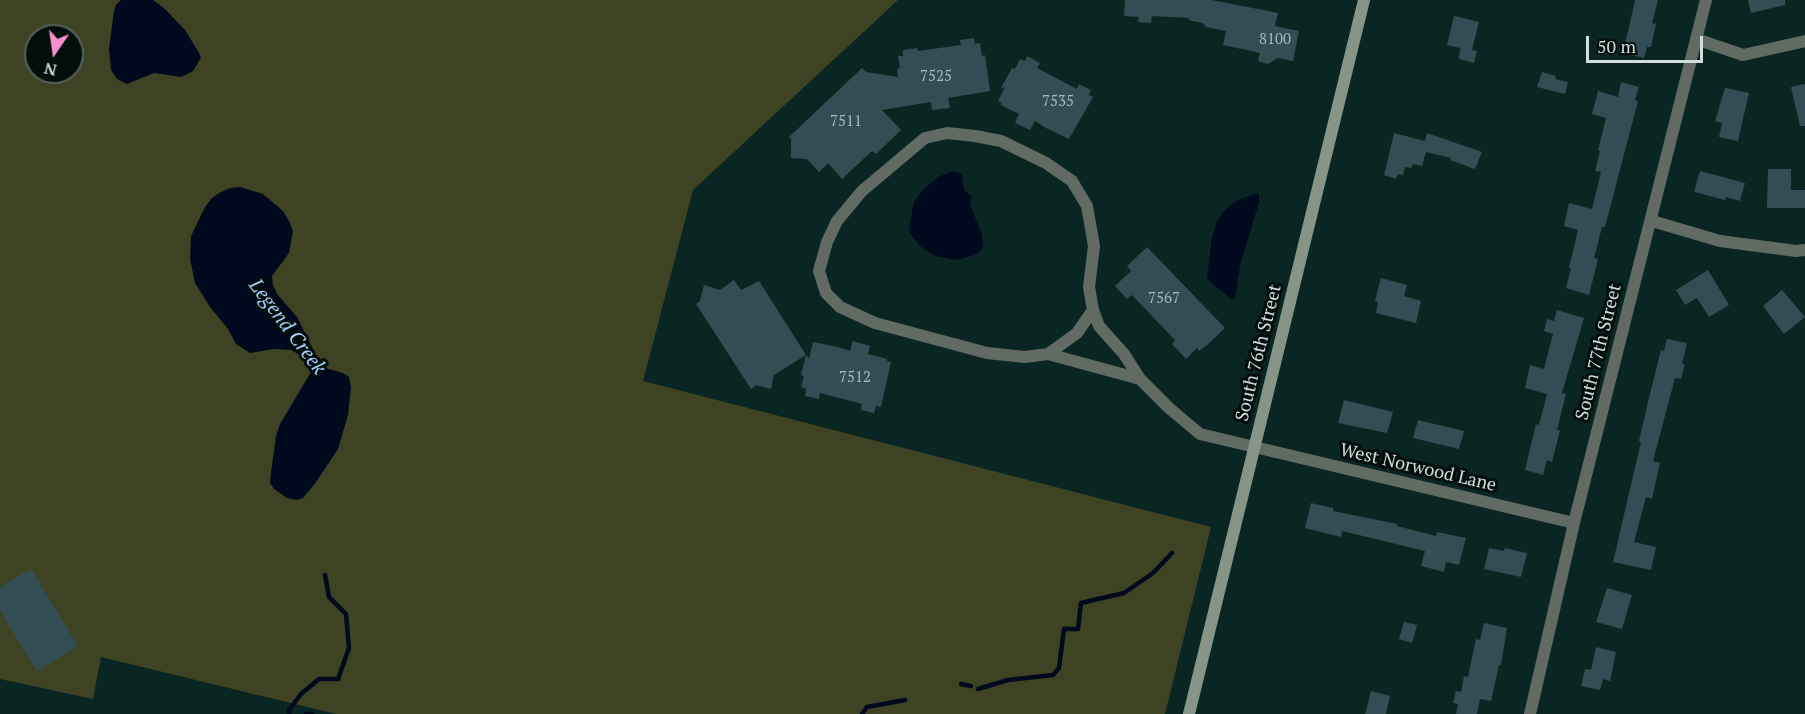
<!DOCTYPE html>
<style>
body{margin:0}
#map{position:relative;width:1805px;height:714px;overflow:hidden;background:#0a2622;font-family:"PT Serif",serif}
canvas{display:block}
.north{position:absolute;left:24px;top:24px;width:60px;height:60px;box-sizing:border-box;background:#030d0b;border:2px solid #55615f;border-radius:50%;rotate:193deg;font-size:16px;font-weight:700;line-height:24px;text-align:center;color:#cfdfdc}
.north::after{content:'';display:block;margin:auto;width:21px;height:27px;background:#f790cd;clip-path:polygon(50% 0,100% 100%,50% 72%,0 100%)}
.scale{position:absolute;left:1586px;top:36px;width:117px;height:27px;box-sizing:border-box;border:3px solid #cfdfdc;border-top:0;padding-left:8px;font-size:18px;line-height:21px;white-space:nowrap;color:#cfdfdc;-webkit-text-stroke:4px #030d0b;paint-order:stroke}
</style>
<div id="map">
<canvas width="1805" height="714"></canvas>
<div class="north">N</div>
<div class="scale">50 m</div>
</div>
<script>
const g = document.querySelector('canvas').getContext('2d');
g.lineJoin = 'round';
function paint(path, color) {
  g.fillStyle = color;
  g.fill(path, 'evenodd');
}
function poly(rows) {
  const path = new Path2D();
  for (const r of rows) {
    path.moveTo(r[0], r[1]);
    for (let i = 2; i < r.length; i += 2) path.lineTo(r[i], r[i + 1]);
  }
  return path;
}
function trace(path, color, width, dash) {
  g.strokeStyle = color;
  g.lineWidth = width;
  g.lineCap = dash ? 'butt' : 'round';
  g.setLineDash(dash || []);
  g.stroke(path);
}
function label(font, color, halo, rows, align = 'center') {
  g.font = font + ' "PT Serif",serif';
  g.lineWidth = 6;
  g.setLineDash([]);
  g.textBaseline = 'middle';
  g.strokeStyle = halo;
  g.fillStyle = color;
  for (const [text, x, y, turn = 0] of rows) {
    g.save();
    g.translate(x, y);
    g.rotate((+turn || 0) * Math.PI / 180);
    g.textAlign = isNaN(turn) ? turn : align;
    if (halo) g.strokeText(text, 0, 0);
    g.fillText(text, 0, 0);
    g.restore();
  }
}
paint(poly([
 [0,0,898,0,693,190,643,381,1211,527,1165,714,336,714,101,657,93,699,0,679],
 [36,36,72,36,72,72,36,72]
]), '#3e4423');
paint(poly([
 [121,0,153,0,165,9,185,30,199,53,201,58,193,71,181,77,154,73,127,84,117,79,111,70,109,49,114,11,116,5],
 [953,171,962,175,964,190,972,197,970,204,982,235,983,248,975,255,957,260,935,256,920,246,909,232,913,204,922,191,938,177],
 [240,187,263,194,283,211,289,221,293,231,289,253,272,276,273,285,277,294,297,317,321,365,325,368,343,373,349,377,351,387,348,415,338,449,316,482,303,498,297,500,287,498,274,489,270,483,271,472,276,436,280,424,311,372,310,365,307,359,291,350,274,349,250,353,236,344,228,329,210,307,195,283,190,259,191,236,205,207,212,198,219,193,230,188],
 [1254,194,1259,194,1259,202,1240,266,1235,298,1232,300,1207,279,1212,237,1217,221,1223,212,1236,201]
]), '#00091d');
trace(poly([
 [961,684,971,686],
 [978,689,1008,680,1053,675,1059,668,1064,629,1078,629,1081,603,1124,593,1153,573,1172,553],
 [289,714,289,710,301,694,319,679,338,679,349,648,346,614,329,597,325,575],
 [306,714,312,714],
 [862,714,867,707,905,700]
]), '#00091d', 4.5);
paint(poly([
 [1125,0,1212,0,1278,13,1275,26,1299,31,1293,61,1278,58,1268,64,1258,61,1260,53,1223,45,1226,31,1206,27,1203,23,1188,20,1189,18,1152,16,1151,23,1138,22,1139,17,1124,16],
 [1635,0,1658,0,1652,23,1656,24,1651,47,1647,47,1644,58,1623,53],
 [1748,0,1785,0,1785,5,1751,13],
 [1454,16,1479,22,1472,50,1477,51,1474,63,1459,59,1460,48,1447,45],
 [974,38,975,44,980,43,982,56,985,55,990,91,948,98,950,108,932,110,931,102,882,110,901,130,876,154,872,151,842,179,828,163,819,172,807,159,791,158,791,139,789,137,862,68,866,72,898,77,897,69,900,68,898,56,903,56,903,50,917,48,918,51,961,45,960,40],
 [1027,56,1040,63,1037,68,1077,89,1079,84,1091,90,1089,95,1093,97,1069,139,1046,128,1035,121,1030,130,1015,123,1019,114,1001,105,1002,103,998,101,1005,87,1001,88,1012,68,1015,69,1020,59,1025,61],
 [1542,72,1556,76,1555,79,1568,82,1565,94,1537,87],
 [1621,82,1639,87,1635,100,1638,101,1605,227,1602,227,1594,258,1598,259,1589,295,1566,288,1571,268,1569,267,1578,230,1564,226,1569,203,1592,209,1601,172,1595,171,1600,151,1598,150,1606,118,1592,114,1598,91,1618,97],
 [1805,84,1805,126,1800,126,1791,87],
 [1725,88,1749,93,1738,141,1719,137,1722,123,1715,121],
 [1394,133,1425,141,1427,133,1482,152,1475,169,1450,160,1451,158,1426,152,1422,166,1413,164,1411,168,1405,167,1403,175,1398,174,1396,179,1384,175],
 [1768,169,1791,169,1791,190,1805,190,1805,208,1767,208],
 [1700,171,1745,183,1740,201,1726,197,1725,200,1694,192],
 [1147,247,1225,328,1206,346,1199,351,1197,348,1186,359,1172,344,1175,340,1132,295,1127,299,1115,286,1131,271,1127,266],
 [1708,270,1729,305,1709,317,1697,298,1685,305,1676,290],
 [1381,278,1407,285,1404,296,1421,301,1416,323,1376,313,1378,302,1375,301],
 [734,280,741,290,759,281,806,355,774,375,771,389,756,385,751,389,696,304,700,301,704,285,720,290],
 [1782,290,1805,317,1784,334,1763,306],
 [1557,310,1584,318,1562,393,1566,394,1557,430,1560,430,1552,462,1547,460,1543,475,1525,470,1536,424,1539,425,1547,394,1525,388,1530,365,1544,369,1553,334,1544,331,1547,319,1554,321],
 [1667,339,1687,343,1682,364,1685,364,1681,379,1675,378,1653,461,1660,463,1652,499,1646,497,1634,542,1656,547,1651,570,1613,562,1641,442,1639,441,1650,394,1661,350,1664,351],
 [853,341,870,346,868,354,887,359,887,361,891,362,881,407,876,406,874,413,861,410,862,404,820,393,819,399,805,396,806,389,801,387,804,376,801,375,806,355,809,359,813,342,838,347,850,351],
 [1344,400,1393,412,1387,433,1338,423],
 [1418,420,1464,431,1459,449,1413,438],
 [1311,503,1333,508,1333,511,1397,524,1397,526,1436,536,1437,532,1466,538,1459,565,1446,562,1444,572,1421,566,1425,551,1342,531,1341,537,1305,528],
 [1489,548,1504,551,1505,548,1527,553,1521,577,1484,569],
 [31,569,78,646,37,671,0,611,0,587],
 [1607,588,1632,595,1622,629,1596,622],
 [1404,622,1417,625,1412,643,1399,639],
 [1484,623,1507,628,1501,665,1499,665,1491,701,1480,699,1477,714,1456,714,1458,704,1453,703,1456,691,1461,692,1464,676,1468,677,1476,639,1480,640],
 [1596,647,1616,652,1610,681,1603,679,1600,690,1581,686,1585,669,1591,670],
 [1371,691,1390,696,1386,714,1365,714]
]), '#334d54');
trace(poly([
 [1696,39,1743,55,1805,41],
 [1652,221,1720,241,1796,251,1805,250],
 [1048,354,1077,333,1093,310],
 [1140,379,1048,354,1025,357,987,353,875,323,840,307,826,293,819,271,827,242,837,221,862,191,925,138,947,133,975,136,1001,141,1046,163,1072,181,1087,206,1094,246,1089,287,1093,310,1099,326,1124,354,1140,379,1169,408,1200,434,1574,523],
 [1530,714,1574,523,1706,0]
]), '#626b63', 12);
trace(poly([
 [1189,714,1364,0]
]), '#879589', 12);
label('15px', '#a8baba', null, [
 ["8100",1275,40],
 ["7525",936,77],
 ["7535",1058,102],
 ["7511",846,122],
 ["7567",1164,299],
 ["7512",855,378]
]);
label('18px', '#cfdfdc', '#030d0b', [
 ["South 77th Street",1599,352,-76],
 ["South 76th Street",1259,353,-76],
 ["West Norwood Lane",1418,468,13]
]);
label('italic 20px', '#a2cff9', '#030d0b', [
 ["Legend Creek",287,327,53]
]);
</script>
